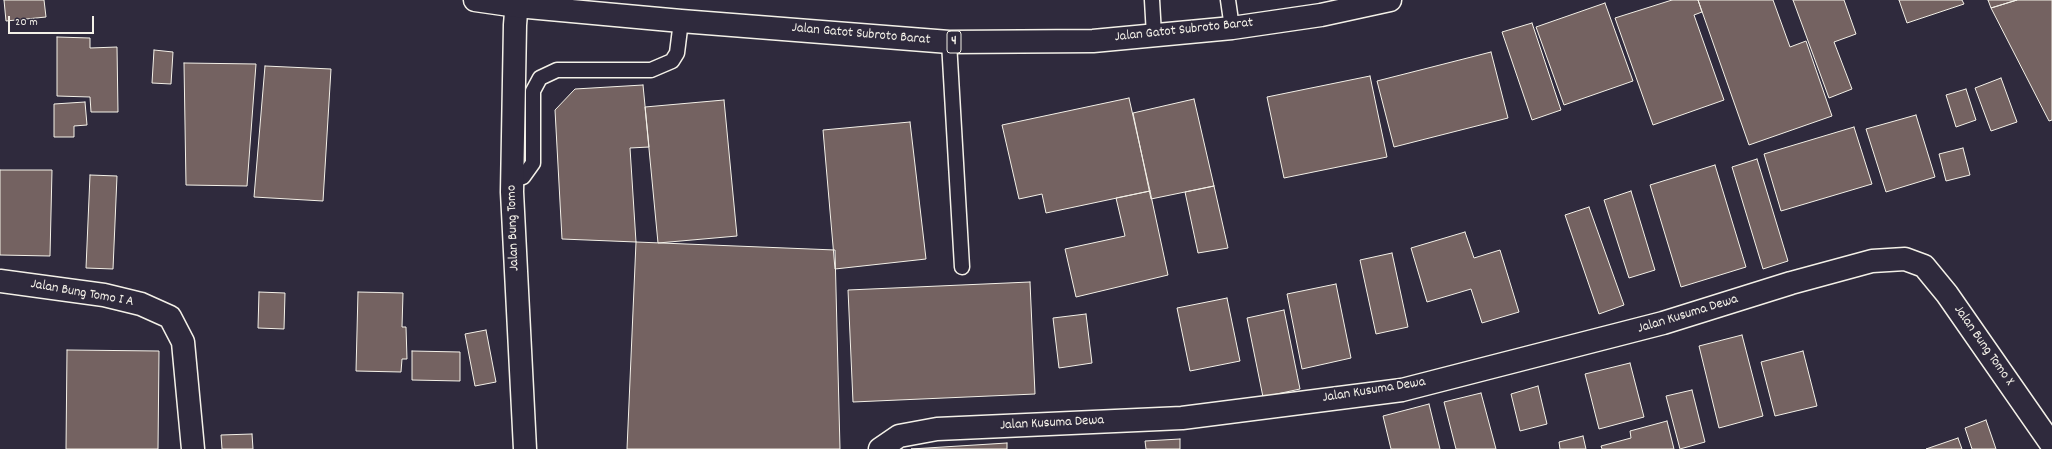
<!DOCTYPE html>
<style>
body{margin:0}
#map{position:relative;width:2052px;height:449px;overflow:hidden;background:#2f2a3d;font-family:Dekko,sans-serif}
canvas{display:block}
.scale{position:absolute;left:8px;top:16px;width:86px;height:18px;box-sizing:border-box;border:2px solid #f4f1e8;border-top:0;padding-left:5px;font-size:12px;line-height:14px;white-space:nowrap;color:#f4f1e8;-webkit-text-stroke:3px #2f2a3d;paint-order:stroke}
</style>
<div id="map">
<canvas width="2052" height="449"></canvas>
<div class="scale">20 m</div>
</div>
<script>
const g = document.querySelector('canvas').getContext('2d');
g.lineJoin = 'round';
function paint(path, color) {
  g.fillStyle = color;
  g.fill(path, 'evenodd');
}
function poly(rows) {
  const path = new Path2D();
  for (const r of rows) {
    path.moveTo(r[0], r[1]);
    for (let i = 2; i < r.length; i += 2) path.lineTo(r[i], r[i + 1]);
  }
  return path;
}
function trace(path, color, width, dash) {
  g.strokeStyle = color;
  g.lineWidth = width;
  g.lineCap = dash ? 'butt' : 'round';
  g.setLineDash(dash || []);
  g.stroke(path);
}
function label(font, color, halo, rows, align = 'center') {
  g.font = font + ' Dekko,sans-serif';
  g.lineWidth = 4;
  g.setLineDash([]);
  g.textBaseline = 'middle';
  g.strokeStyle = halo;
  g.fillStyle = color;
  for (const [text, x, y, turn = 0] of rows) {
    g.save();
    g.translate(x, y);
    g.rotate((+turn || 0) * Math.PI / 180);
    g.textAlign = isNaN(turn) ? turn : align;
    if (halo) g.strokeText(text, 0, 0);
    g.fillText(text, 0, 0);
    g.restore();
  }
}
const building = poly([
 [4,0,44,0,46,17,6,21,4,0],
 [1672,0,1698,0,1702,12,1694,15,1724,100,1653,125,1615,18,1672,0],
 [1698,0,1773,0,1790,47,1806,41,1832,116,1749,145,1698,0],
 [1793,0,1844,0,1856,34,1834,42,1852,89,1829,98,1793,0],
 [1899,0,1962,0,1964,4,1907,23,1899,0],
 [1988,0,2017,0,1991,8,1988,0],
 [2017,0,2052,0,2052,120,2049,121,1991,8,2017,0],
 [1605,3,1633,81,1564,105,1536,27,1605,3],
 [1532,23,1561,110,1532,120,1502,32,1532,23],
 [57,37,90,38,90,48,117,47,118,112,91,112,90,97,57,96,57,37],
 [154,50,173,52,171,84,152,83,154,50],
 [1491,52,1508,118,1394,147,1377,81,1491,52],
 [184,63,256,64,247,186,186,185,184,63],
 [265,66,331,69,323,201,254,197,265,66],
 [1370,76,1387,157,1284,178,1267,97,1370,76],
 [2001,78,2017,122,1991,131,1975,88,2001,78],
 [643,85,649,147,630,148,636,242,562,239,555,110,575,89,643,85],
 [1966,89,1976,120,1956,127,1946,95,1966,89],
 [1129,98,1150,191,1046,213,1042,194,1019,199,1002,125,1129,98],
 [1194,99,1214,186,1151,199,1133,113,1194,99],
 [724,100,737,236,658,243,645,107,724,100],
 [85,102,87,125,74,126,74,137,54,137,54,104,85,102],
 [1916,115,1935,177,1886,192,1866,129,1916,115],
 [910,122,926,259,835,269,823,130,910,122],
 [1854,127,1872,184,1781,211,1764,154,1854,127],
 [1963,148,1970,175,1946,181,1939,154,1963,148],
 [1757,159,1788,261,1763,269,1732,167,1757,159],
 [1715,165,1746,267,1681,287,1650,185,1715,165],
 [0,170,52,170,50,256,0,255,0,170],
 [90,175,117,176,113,269,86,268,90,175],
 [1214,186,1228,248,1198,253,1185,192,1214,186],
 [1150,191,1168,275,1076,297,1065,249,1125,236,1116,198,1150,191],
 [1631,191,1655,270,1629,278,1604,200,1631,191],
 [1589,207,1624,305,1599,314,1565,215,1589,207],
 [1465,232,1474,258,1500,250,1519,312,1482,323,1471,289,1427,302,1411,248,1465,232],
 [636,242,835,250,840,449,627,449,636,242],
 [1392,253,1408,327,1376,334,1360,260,1392,253],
 [1030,282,1035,394,853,402,848,290,1030,282],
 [1336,284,1351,358,1302,369,1287,294,1336,284],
 [259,292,285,293,284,329,258,328,259,292],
 [358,292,403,293,402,327,406,327,407,359,402,359,401,372,356,371,358,292],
 [1227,298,1240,361,1190,371,1177,308,1227,298],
 [1284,310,1300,389,1263,397,1247,318,1284,310],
 [1086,314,1092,363,1059,368,1053,318,1086,314],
 [486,330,496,382,475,386,465,334,486,330],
 [1742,335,1763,416,1719,428,1699,346,1742,335],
 [67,350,159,351,158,449,66,449,67,350],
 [412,351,460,352,460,381,412,380,412,351],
 [1803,351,1817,406,1775,416,1761,362,1803,351],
 [1630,363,1644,417,1599,429,1585,374,1630,363],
 [1538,386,1547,424,1520,431,1511,394,1538,386],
 [1692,390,1705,442,1680,449,1666,396,1692,390],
 [1481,393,1496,449,1456,449,1444,402,1481,393],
 [1429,404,1440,449,1391,449,1383,416,1429,404],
 [1986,420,1996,449,1972,449,1965,428,1986,420],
 [1667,421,1674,449,1602,449,1601,446,1631,438,1630,431,1667,421],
 [252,434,253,449,222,449,221,435,252,434],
 [1583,436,1586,449,1560,449,1559,442,1583,436],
 [1958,438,1962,449,1926,449,1958,438],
 [1180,439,1180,449,1146,449,1145,441,1180,439],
 [1007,443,1007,449,911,449,1007,443]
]);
paint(building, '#746261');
trace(building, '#f4f1e8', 1);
const service = poly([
 [1152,0,1154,35],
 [1228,0,1232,28],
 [949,42,962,267],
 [512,180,523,177,533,163,533,91,540,78,557,70,651,70,672,61,677,53,681,21]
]);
const minor = poly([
 [517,0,515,25,512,192,525,449],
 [0,281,104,295,141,304,170,317,183,342,193,449],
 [880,449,899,436,937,429,1182,418,1402,390,1663,323,1791,283,1872,261,1905,259,1924,266,1947,294,2052,445]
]);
const trunk = poly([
 [475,0,517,6,681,21,949,42,1093,41,1232,28,1321,15,1390,0]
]);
trace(service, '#f4f1e8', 17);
trace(minor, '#f4f1e8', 25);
trace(trunk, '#f4f1e8', 25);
trace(service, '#2f2a3d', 14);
trace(minor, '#2f2a3d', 22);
trace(trunk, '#2f2a3d', 22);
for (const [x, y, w] of [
 [954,42,14]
]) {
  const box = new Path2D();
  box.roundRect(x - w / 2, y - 11, w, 22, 3);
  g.fillStyle = '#2f2a3d';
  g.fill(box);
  trace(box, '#f4f1e8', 1);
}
label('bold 13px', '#f4f1e8', null, [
 ["4",954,42]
]);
label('14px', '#f4f1e8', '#2f2a3d', [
 ["Jalan Gatot Subroto Barat",1184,31,-6],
 ["Jalan Gatot Subroto Barat",861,35,5],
 ["Jalan Bung Tomo",514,228,-92],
 ["Jalan Bung Tomo I A",82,294,10],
 ["Jalan Kusuma Dewa",1688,315,-17],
 ["Jalan Bung Tomo X",1983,346,55],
 ["Jalan Kusuma Dewa",1374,391,-9],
 ["Jalan Kusuma Dewa",1052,424,-3]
]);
</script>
